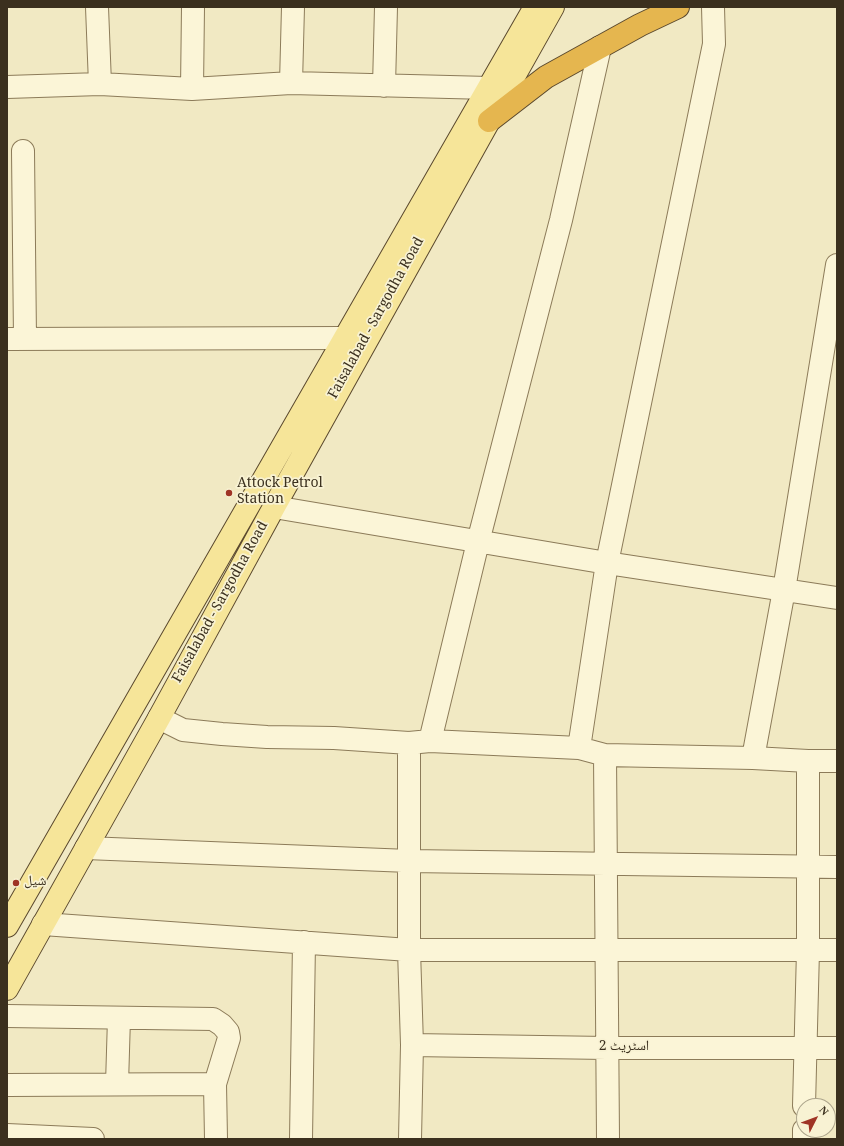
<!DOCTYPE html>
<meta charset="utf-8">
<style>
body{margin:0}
#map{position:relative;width:844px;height:1146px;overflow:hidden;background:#f1e9c3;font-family:Georgia,serif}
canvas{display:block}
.frame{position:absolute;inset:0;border:8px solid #3b301e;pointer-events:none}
.north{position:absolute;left:796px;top:1098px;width:40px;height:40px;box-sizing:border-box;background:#f8f2d3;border:1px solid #aca48b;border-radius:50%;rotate:48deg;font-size:11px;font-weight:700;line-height:16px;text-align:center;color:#3b301e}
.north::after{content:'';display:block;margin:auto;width:14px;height:18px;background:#9f3425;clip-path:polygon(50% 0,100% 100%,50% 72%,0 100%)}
</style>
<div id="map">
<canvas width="844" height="1146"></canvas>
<div class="frame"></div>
<div class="north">N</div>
</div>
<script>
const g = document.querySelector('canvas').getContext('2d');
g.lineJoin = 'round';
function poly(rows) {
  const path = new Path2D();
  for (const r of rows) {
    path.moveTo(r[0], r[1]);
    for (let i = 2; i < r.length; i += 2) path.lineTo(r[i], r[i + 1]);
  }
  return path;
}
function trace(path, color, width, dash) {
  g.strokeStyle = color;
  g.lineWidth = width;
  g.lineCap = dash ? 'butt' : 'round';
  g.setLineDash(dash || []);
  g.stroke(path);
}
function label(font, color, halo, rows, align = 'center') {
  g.font = font + ' Georgia,"Noto Naskh Arabic",serif';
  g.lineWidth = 3.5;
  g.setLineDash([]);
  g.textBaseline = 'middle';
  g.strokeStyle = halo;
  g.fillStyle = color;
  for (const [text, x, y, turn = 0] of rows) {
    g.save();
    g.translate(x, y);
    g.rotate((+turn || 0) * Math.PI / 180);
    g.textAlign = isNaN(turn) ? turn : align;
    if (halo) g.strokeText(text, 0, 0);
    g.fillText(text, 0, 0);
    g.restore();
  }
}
const street = poly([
 [97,7,100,84],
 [291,83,293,7],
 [384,86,386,7],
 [7,87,100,84,192,89,291,83,489,88],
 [192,89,193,7],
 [23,151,25,339],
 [7,339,345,338],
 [274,507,607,563,837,598],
 [159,718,183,730,222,734,267,737,334,738,409,743,430,741,579,748,605,755,753,758,808,761,837,761],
 [430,741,478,542,561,220,600,47],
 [409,743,409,950,412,1045,410,1139],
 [579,748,607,563,714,44,713,7],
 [605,755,608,1139],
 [753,758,784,590,837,265],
 [86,848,409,861,837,867],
 [43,924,409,950,837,950],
 [7,1016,213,1019,222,1025,228,1032,229,1038,215,1084,216,1139],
 [412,1045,606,1048,837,1048],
 [117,1084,119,1018],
 [7,1085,215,1084],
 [804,1106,808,950,808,761],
 [7,1135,93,1139],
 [301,1139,304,942],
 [804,1139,804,1130]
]);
const primary = poly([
 [7,926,535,7],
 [7,989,159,718,274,507,489,121,553,7]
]);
const highway = poly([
 [489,121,546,77,640,25,678,7]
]);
trace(street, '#8c7b59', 24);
trace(primary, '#5a482d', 24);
trace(highway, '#5a482d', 24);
trace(street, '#fbf5d7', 22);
trace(primary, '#f6e599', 22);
trace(highway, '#e5b64f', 22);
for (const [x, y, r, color] of [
 [229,493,4,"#9f3425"],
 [16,883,4,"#9f3425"]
]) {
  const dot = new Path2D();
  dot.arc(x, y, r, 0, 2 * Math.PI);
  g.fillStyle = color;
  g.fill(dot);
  trace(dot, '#f8f2d3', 1.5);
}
label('14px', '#3b301e', '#f8f2d3', [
 ["Faisalabad - Sargodha Road",378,319,-61],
 ["Faisalabad - Sargodha Road",222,603,-61],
 ["اسٹریٹ 2",624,1048]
]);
label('14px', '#3b301e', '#f8f2d3', [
 ["Attock Petrol",237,485],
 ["Station",237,501],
 ["شیل",24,883]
], 'left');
</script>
